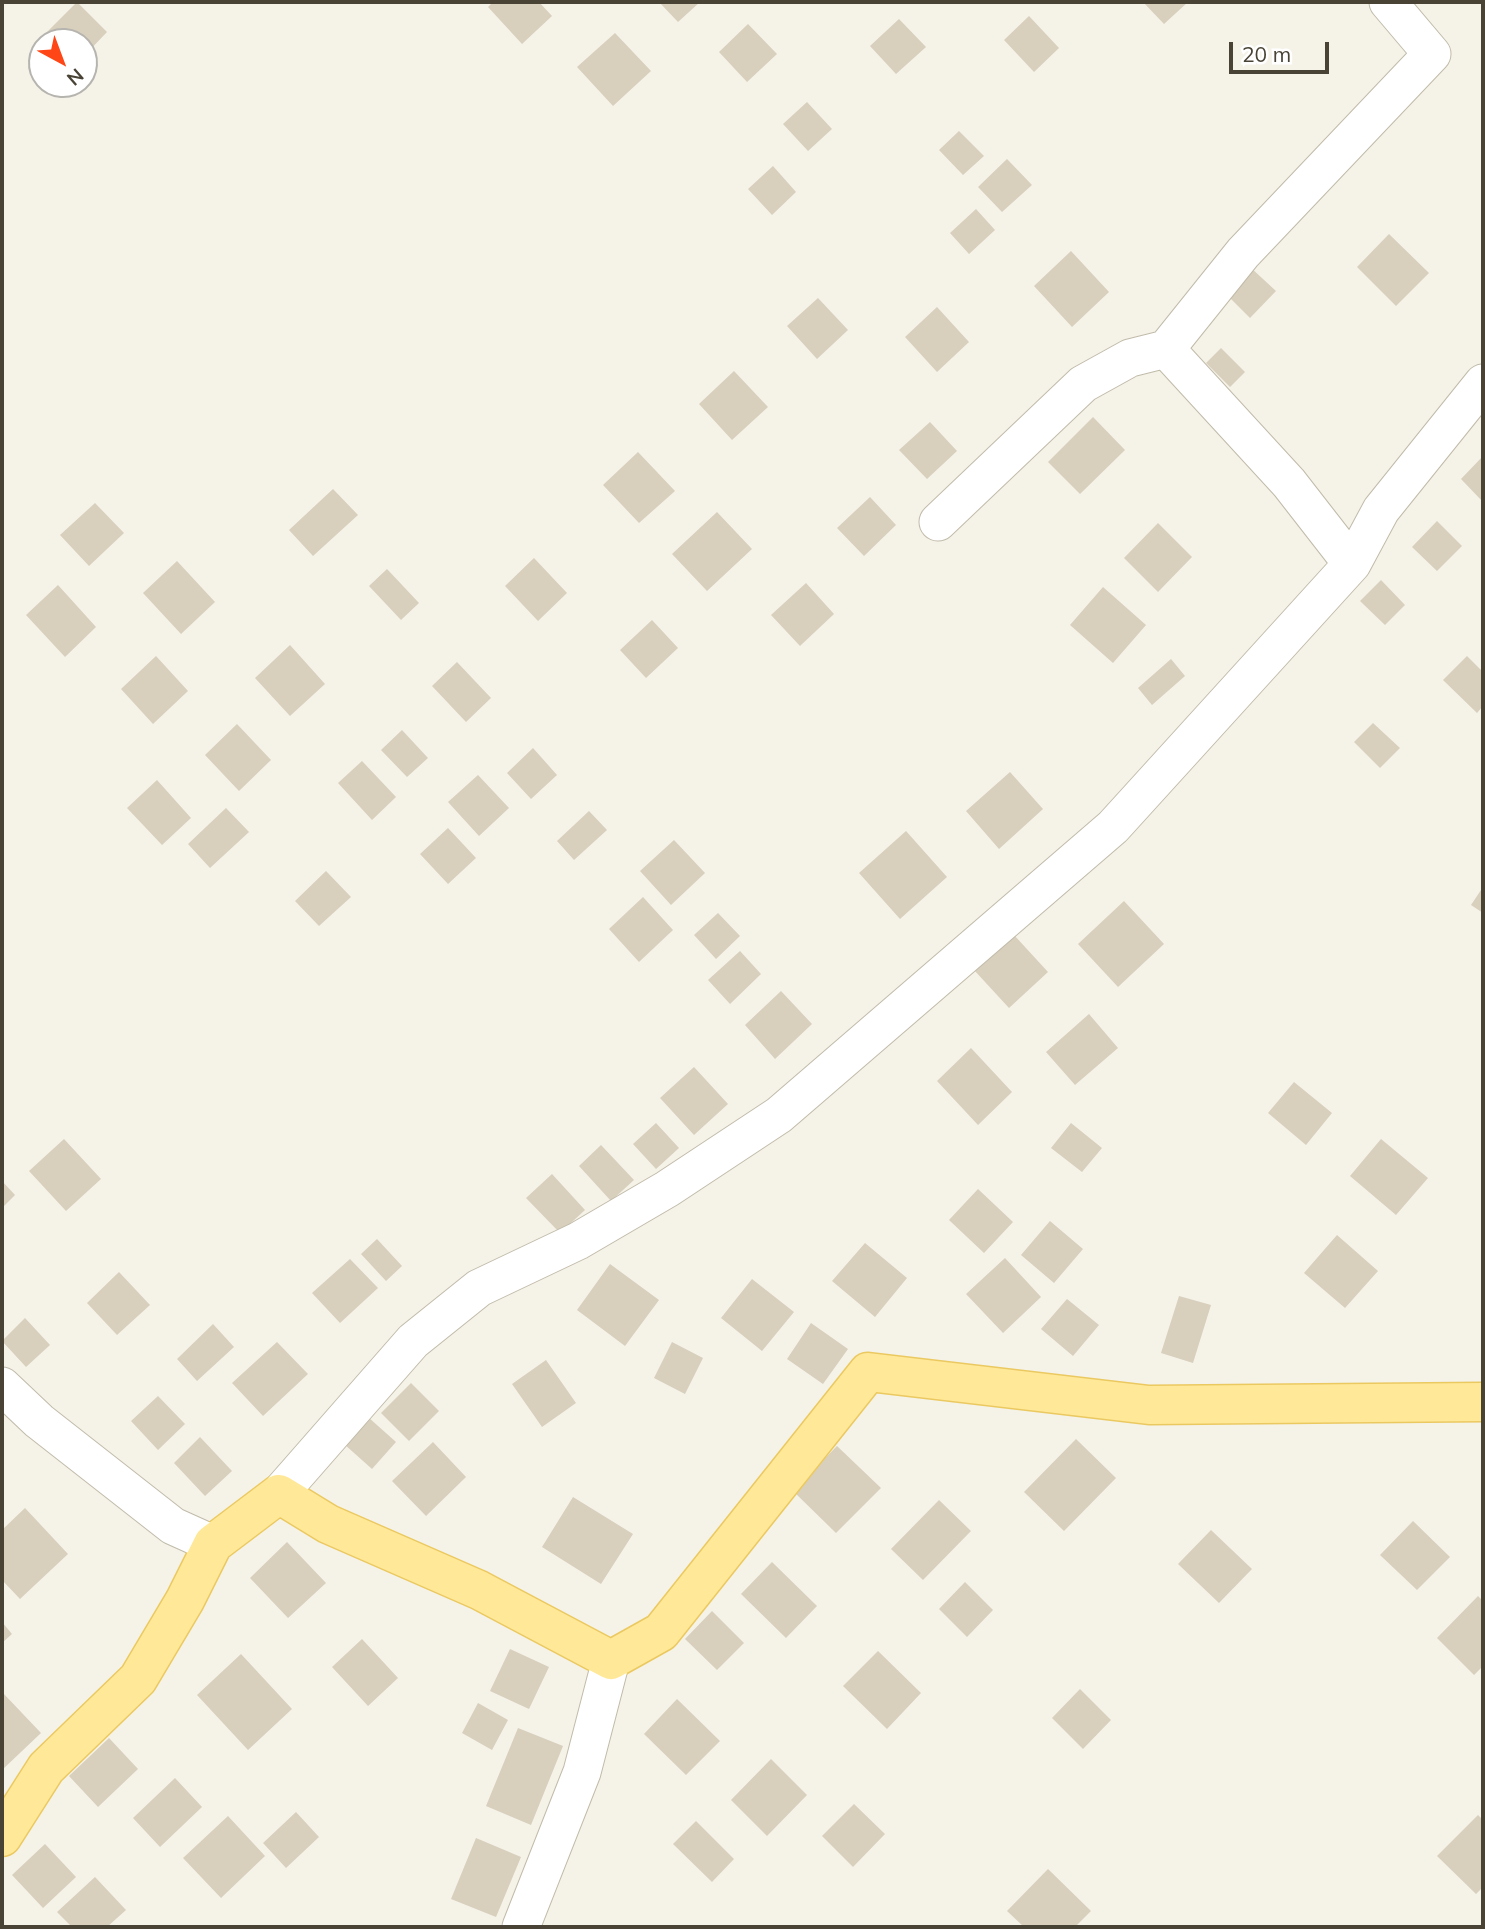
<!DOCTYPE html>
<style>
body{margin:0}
#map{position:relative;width:1485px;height:1929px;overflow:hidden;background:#f5f2e8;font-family:Mulish,sans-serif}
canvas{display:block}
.frame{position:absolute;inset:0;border:4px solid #494336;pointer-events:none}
.north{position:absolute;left:28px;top:28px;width:70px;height:70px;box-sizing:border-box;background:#fff;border:2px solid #b6b4af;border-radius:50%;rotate:139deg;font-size:19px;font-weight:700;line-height:28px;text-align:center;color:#494336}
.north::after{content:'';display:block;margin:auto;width:24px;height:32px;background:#ff4616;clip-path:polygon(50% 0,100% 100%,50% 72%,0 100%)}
.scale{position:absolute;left:1229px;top:42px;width:100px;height:32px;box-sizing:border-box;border:4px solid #494336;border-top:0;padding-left:9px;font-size:21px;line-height:24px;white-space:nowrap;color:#494336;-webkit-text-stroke:5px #fff;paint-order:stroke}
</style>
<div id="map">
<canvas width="1485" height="1929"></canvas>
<div class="frame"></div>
<div class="north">N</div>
<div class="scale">20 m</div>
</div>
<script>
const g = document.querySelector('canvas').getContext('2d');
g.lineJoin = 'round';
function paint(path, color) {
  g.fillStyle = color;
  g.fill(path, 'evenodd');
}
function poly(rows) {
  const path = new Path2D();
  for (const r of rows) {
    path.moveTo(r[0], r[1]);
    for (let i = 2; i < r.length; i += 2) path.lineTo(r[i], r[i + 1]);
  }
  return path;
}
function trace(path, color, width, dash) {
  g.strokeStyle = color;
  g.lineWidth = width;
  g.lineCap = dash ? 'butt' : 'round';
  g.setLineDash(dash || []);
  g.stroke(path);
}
paint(poly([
 [77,2,107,32,84,56,84,42,55,42,46,33],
 [493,2,539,2,552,16,522,44,488,7],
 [659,2,700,2,678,22],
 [1143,2,1188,2,1164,24],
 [1029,16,1059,48,1034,72,1004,40],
 [899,19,926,47,896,74,870,46],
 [748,24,777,54,747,82,719,52],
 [615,33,651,71,613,106,577,67],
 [807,102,832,129,808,151,783,124],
 [959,131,984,156,963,175,939,150],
 [1007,159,1032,185,1002,212,978,187],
 [773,166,796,192,772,215,748,189],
 [976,209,995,230,969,254,950,233],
 [1389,234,1429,273,1396,306,1357,267],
 [1071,251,1109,292,1072,327,1034,286],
 [1250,267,1276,291,1250,318,1225,293],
 [818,298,848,330,817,359,787,326],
 [937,307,969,342,937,372,905,337],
 [1221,348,1245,372,1230,387,1206,363],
 [734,371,768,407,732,440,699,404],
 [1093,417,1125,450,1080,494,1048,462],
 [930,422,957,451,927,479,899,450],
 [638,452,675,491,639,523,603,485],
 [1483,456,1483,502,1461,479],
 [333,489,358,515,313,556,289,530],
 [870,497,896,525,864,556,837,528],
 [95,503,124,533,89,566,60,535],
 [717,512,752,549,707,591,672,554],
 [1437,521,1462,546,1437,571,1412,547],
 [1158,523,1192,557,1158,592,1124,558],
 [534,558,567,593,538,621,505,586],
 [177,561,215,602,181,634,143,593],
 [387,569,419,603,401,620,369,586],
 [1381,580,1405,605,1385,625,1360,601],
 [806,583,834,614,800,646,771,615],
 [58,585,96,627,65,657,26,615],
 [1103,587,1146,625,1113,663,1070,625],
 [652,620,678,648,646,678,620,650],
 [290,645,325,684,290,716,255,678],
 [156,656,188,691,153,724,121,689],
 [1467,656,1483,672,1483,706,1477,713,1443,680],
 [1171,659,1185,676,1152,705,1138,688],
 [457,662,491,698,466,722,432,686],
 [1373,723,1400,748,1380,768,1354,742],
 [237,724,271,760,239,791,205,755],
 [402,730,428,758,407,777,381,750],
 [533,748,557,775,531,799,507,773],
 [362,761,396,797,372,820,338,783],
 [1010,772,1043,809,999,849,966,811],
 [478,775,509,808,479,836,448,802],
 [157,780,191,818,162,845,127,808],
 [226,808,249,832,210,868,188,844],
 [589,811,607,830,574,860,557,841],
 [448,828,476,858,448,884,420,854],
 [906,831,947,877,900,919,859,873],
 [674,840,705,873,671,905,640,871],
 [326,871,351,897,319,926,295,901],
 [1483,887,1483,913,1471,905],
 [643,897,673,930,639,962,609,929],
 [1124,901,1164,944,1118,987,1078,944],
 [718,913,740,936,716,959,694,935],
 [1014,935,1048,972,1009,1008,974,970],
 [740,951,761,974,730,1004,708,980],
 [781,991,812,1024,775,1059,745,1025],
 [1089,1014,1118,1048,1075,1085,1046,1052],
 [971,1048,1012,1092,978,1125,937,1081],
 [694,1067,728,1104,694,1135,660,1098],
 [1294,1082,1332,1113,1306,1145,1268,1113],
 [656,1123,679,1148,656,1169,633,1144],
 [1071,1123,1102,1148,1082,1172,1051,1148],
 [64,1139,101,1179,66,1211,29,1171],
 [1381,1139,1428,1178,1396,1215,1350,1176],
 [601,1145,634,1180,611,1201,579,1166],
 [552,1174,585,1210,560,1233,526,1198],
 [2,1181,15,1195,2,1208],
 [978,1189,1013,1222,984,1253,949,1220],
 [1050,1221,1083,1249,1054,1283,1021,1255],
 [1337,1235,1378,1271,1345,1308,1304,1273],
 [377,1239,402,1266,386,1281,361,1254],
 [865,1243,907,1278,875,1317,832,1281],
 [1005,1258,1041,1297,1003,1333,966,1294],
 [350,1259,378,1288,340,1323,312,1293],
 [610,1264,659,1300,625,1346,577,1310],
 [119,1272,150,1305,117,1335,87,1303],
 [752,1279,794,1312,762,1351,721,1318],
 [1179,1296,1211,1305,1193,1363,1161,1353],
 [1067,1299,1099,1325,1073,1356,1041,1329],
 [25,1318,50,1345,26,1367,2,1341],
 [811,1323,848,1349,823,1384,787,1359],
 [213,1324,234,1347,197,1381,177,1359],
 [277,1342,308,1374,263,1416,232,1383],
 [672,1342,703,1358,685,1394,654,1378],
 [546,1360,576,1403,542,1427,512,1384],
 [411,1383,439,1411,409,1441,381,1413],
 [158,1396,185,1424,158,1450,131,1421],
 [368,1417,396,1442,372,1469,344,1444],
 [200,1437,232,1471,205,1496,174,1463],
 [1076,1439,1116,1478,1064,1531,1024,1492],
 [433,1442,466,1477,426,1516,392,1481],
 [837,1446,881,1488,836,1533,793,1491],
 [573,1497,633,1534,601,1584,542,1547],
 [939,1500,971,1531,923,1580,891,1549],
 [25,1508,68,1554,20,1599,2,1580,2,1530],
 [1413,1521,1450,1557,1417,1590,1380,1555],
 [1211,1530,1252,1569,1219,1603,1178,1564],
 [287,1542,326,1583,288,1618,250,1578],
 [772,1562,817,1606,786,1638,741,1594],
 [965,1582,993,1610,967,1637,939,1609],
 [1478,1596,1483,1601,1483,1666,1474,1675,1437,1638],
 [712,1611,744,1643,717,1670,685,1639],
 [2,1622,12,1634,2,1643],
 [362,1639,398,1678,368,1706,332,1667],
 [510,1649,549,1667,529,1709,490,1691],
 [878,1651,921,1693,887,1729,843,1686],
 [241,1654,292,1709,248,1750,197,1695],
 [1080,1689,1111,1720,1083,1749,1052,1718],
 [3,1693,41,1733,2,1770,2,1694],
 [677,1699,720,1741,686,1775,644,1734],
 [478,1703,508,1720,492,1750,462,1733],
 [518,1728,563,1746,531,1825,486,1806],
 [109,1738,138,1769,98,1807,69,1776],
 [771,1759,807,1795,767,1836,731,1800],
 [175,1778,202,1807,160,1847,133,1818],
 [854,1804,885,1834,853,1867,822,1836],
 [296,1812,319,1837,286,1868,263,1843],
 [1478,1815,1483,1820,1483,1887,1476,1894,1437,1856],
 [228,1816,265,1856,221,1898,183,1858],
 [696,1821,734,1859,712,1882,673,1844],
 [476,1838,521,1857,496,1917,451,1899],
 [45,1844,76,1877,43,1908,12,1875],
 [1048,1869,1091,1911,1075,1927,1024,1927,1007,1911],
 [95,1877,126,1910,107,1927,72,1927,57,1912]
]), '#d8cfbd');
const minor = poly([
 [938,522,1083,384,1130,358,1166,349],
 [1352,564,1381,510,1483,383],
 [2,1386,39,1421,173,1526,213,1544],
 [279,1494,413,1341,479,1288,578,1241,667,1189,779,1115,1113,827,1352,564,1289,483,1166,349,1243,253,1432,54,1388,2],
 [521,1927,582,1772,611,1660]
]);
const major = poly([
 [2,1837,46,1768,138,1679,185,1600,213,1544,279,1494,328,1524,479,1590,611,1660,661,1632,868,1372,1149,1405,1483,1402]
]);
trace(minor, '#c1bbaa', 39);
trace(major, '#ebc961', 41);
trace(minor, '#fff', 37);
trace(major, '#ffe898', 38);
</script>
